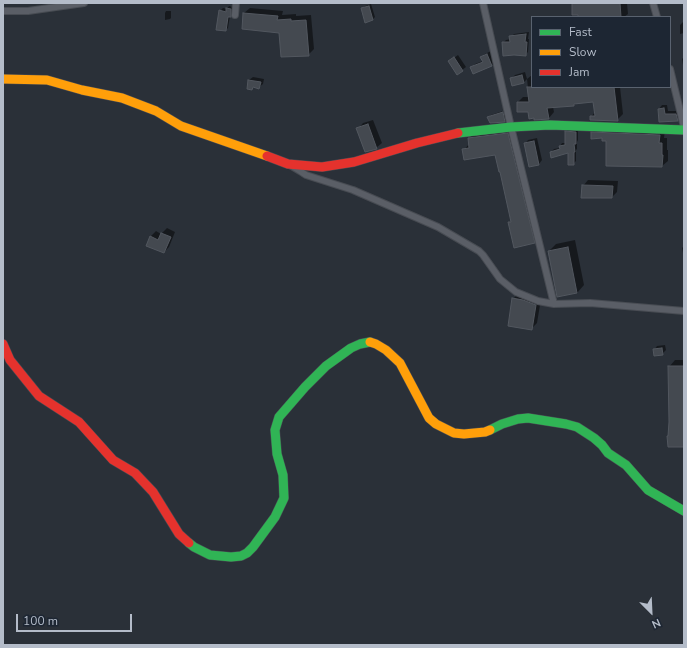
<!DOCTYPE html>
<style>
body{margin:0}
#map{position:relative;width:687px;height:648px;overflow:hidden;background:#2a3038;font-family:"Nunito Sans",sans-serif}
canvas{display:block}
.frame{position:absolute;inset:0;border:4px solid #b4bcc9;pointer-events:none}
.legend{position:absolute;left:531px;top:16px;width:140px;height:72px;box-sizing:border-box;background:#1d2633;border:1px solid #59626f;margin:0;padding:5px 7px;list-style:none;font-size:12px;color:#b4bcc9}
.legend li{display:flex;align-items:center;gap:8px;height:20px}
.legend b{width:20px;border:1px solid #59626f}
.north{position:absolute;left:631px;top:592px;width:40px;height:40px;-webkit-text-stroke:3px #1d2633;paint-order:stroke;rotate:156deg;font-size:11px;font-weight:700;line-height:16px;text-align:center;color:#b4bcc9}
.north::after{content:'';display:block;margin:auto;width:14px;height:18px;background:#b4bcc9;clip-path:polygon(50% 0,100% 100%,50% 72%,0 100%)}
.scale{position:absolute;left:16px;top:614px;width:116px;height:18px;box-sizing:border-box;border:2px solid #b4bcc9;border-top:0;padding-left:5px;font-size:12px;line-height:14px;white-space:nowrap;color:#b4bcc9;-webkit-text-stroke:3px #1d2633;paint-order:stroke}
</style>
<div id="map">
<canvas width="687" height="648"></canvas>
<div class="frame"></div>
<ul class="legend">
<li><b style="height:5px;background:#30b455"></b>Fast</li>
<li><b style="height:5px;background:#ff9f0a"></b>Slow</li>
<li><b style="height:5px;background:#e5322d"></b>Jam</li>
</ul>
<div class="north">N</div>
<div class="scale">100 m</div>
</div>
<script>
const g = document.querySelector('canvas').getContext('2d');
g.lineJoin = 'round';
function paint(path, color) {
  g.fillStyle = color;
  g.fill(path, 'evenodd');
}
function poly(rows) {
  const path = new Path2D();
  for (const r of rows) {
    path.moveTo(r[0], r[1]);
    for (let i = 2; i < r.length; i += 2) path.lineTo(r[i], r[i + 1]);
  }
  return path;
}
function trace(path, color, width, dash) {
  g.strokeStyle = color;
  g.lineWidth = width;
  g.lineCap = dash ? 'butt' : 'round';
  g.setLineDash(dash || []);
  g.stroke(path);
}
paint(poly([
 [573,3,627,3,628,14,624,17,579,17,579,14],
 [371,4,375,17,372,20,362,9,365,6],
 [229,6,233,7,233,14,230,16,228,28,226,30,220,11,223,8,227,9],
 [250,8,283,11,282,15,296,14,296,16,311,15,314,49,308,55,280,32,244,13],
 [166,11,171,11,171,18,170,19,165,20,165,13],
 [684,17,684,33,680,34,680,25,683,22,683,18],
 [529,32,528,39,529,39,528,52,525,55,503,43,506,40,511,39,511,37,514,34],
 [491,51,495,62,492,65,474,73,472,68,475,64,483,61,482,57,485,54],
 [458,55,466,67,457,74,450,61],
 [684,57,684,65,683,65,682,59],
 [525,72,527,79,532,75,532,87,620,87,623,114,617,120,591,117,595,112,594,101,577,103,574,105,553,107,554,112,549,118,528,111,518,102,523,97,529,97,527,79,524,82,513,85,511,79,515,75],
 [253,77,264,79,263,84,259,87,254,87,252,89,249,80],
 [662,105,667,105,668,111,680,111,681,117,678,120,660,121,659,109],
 [506,110,507,118,505,121,489,117,491,115],
 [373,120,382,143,376,148,358,129,363,123],
 [597,127,665,130,664,138,667,138,667,150,668,150,668,161,662,166,607,165,607,140,592,133],
 [513,129,539,237,534,242,509,223,512,220,501,170,495,154,464,150,469,144,469,138,474,133],
 [568,129,578,129,578,140,577,142,577,149,576,150,576,161,573,164,569,152,551,152,554,149,560,148,560,146,562,143,566,143,566,132],
 [537,138,542,160,539,164,525,144,528,140],
 [588,180,618,181,617,192,612,197,583,186],
 [167,228,175,232,169,247,164,252,150,237,156,231,161,234],
 [575,240,584,285,577,293,549,251,556,244],
 [684,246,684,258,682,248],
 [519,293,541,299,537,323,531,329,513,299],
 [665,345,666,350,662,354,654,350,657,346],
 [675,360,684,360,684,446,669,436,669,367]
]), '#0007');
const building = poly([
 [572,3,620,3,621,17,578,17,578,15,572,15,572,3],
 [369,6,373,20,365,23,361,8,369,6],
 [226,8,231,9,231,17,228,17,226,31,216,30,219,10,226,12,226,8],
 [243,13,278,16,277,20,291,19,291,21,306,20,309,56,281,57,279,33,242,29,243,13],
 [526,34,525,42,527,42,526,56,514,55,503,56,502,42,510,42,509,36,526,34],
 [487,54,492,66,473,74,470,67,483,62,480,57,487,54],
 [454,57,463,71,457,75,448,61,454,57],
 [522,75,524,83,512,86,510,78,522,75],
 [248,80,261,82,259,89,253,87,252,90,247,89,248,80],
 [527,87,614,87,618,121,590,120,590,116,595,116,593,102,574,104,574,106,547,108,549,119,534,120,534,118,529,119,528,112,517,112,517,102,529,102,527,87],
 [664,108,665,114,676,114,678,121,659,122,658,109,664,108],
 [503,112,505,122,490,123,487,117,503,112],
 [368,124,377,149,365,152,356,128,368,124],
 [565,131,576,132,576,144,574,144,575,152,574,152,574,165,568,165,568,153,551,158,550,152,560,149,559,146,565,145,565,131],
 [591,132,660,135,659,143,662,143,662,155,663,155,662,167,606,166,606,141,602,141,602,138,591,139,591,132],
 [508,133,535,243,514,248,508,222,511,222,500,172,499,172,495,155,464,160,462,149,469,148,468,138,508,133],
 [534,141,539,165,529,167,524,143,534,141],
 [582,185,613,186,612,198,581,198,582,185],
 [161,233,171,237,164,253,146,246,150,236,158,240,161,233],
 [568,247,577,293,557,297,548,251,568,247],
 [512,298,523,300,536,305,532,330,508,326,512,298],
 [662,348,663,355,654,356,653,349,662,348],
 [668,366,684,366,684,447,668,447,667,436,668,436,669,422,668,366]
]);
paint(building, '#444950');
trace(building, '#52575f', 1);
const street = poly([
 [483,3,511,127,554,304],
 [653,3,657,17],
 [3,11,28,11,84,3],
 [235,15,236,3],
 [670,69,684,127],
 [290,165,300,171,306,175,353,190,438,227,479,251,483,255,500,279,516,292,538,301,554,304,590,303,684,311]
]);
const fast = poly([
 [458,133,511,127,550,125,684,130],
 [490,430,502,424,518,419,528,418,566,424,577,427,594,438,602,445,608,453,626,465,648,490,684,511],
 [189,543,194,547,210,555,231,557,241,556,247,553,253,547,275,517,284,498,283,475,277,454,275,430,279,417,305,387,326,366,351,348,360,344,370,342]
]);
const slow = poly([
 [3,79,47,80,82,90,122,98,156,111,181,126,267,156],
 [370,342,376,344,386,350,400,363,429,418,436,424,454,433,464,434,485,432,490,430]
]);
const jam = poly([
 [267,156,288,164,322,167,354,162,417,143,458,133],
 [3,344,10,360,39,396,79,422,113,460,135,473,153,492,179,534,189,543]
]);
trace(street, '#484c53', 8);
trace(fast, '#484c53', 10);
trace(slow, '#484c53', 10);
trace(jam, '#484c53', 10);
trace(street, '#5a5e66', 6);
trace(fast, '#30b455', 9);
trace(slow, '#ff9f0a', 9);
trace(jam, '#e5322d', 9);
</script>
